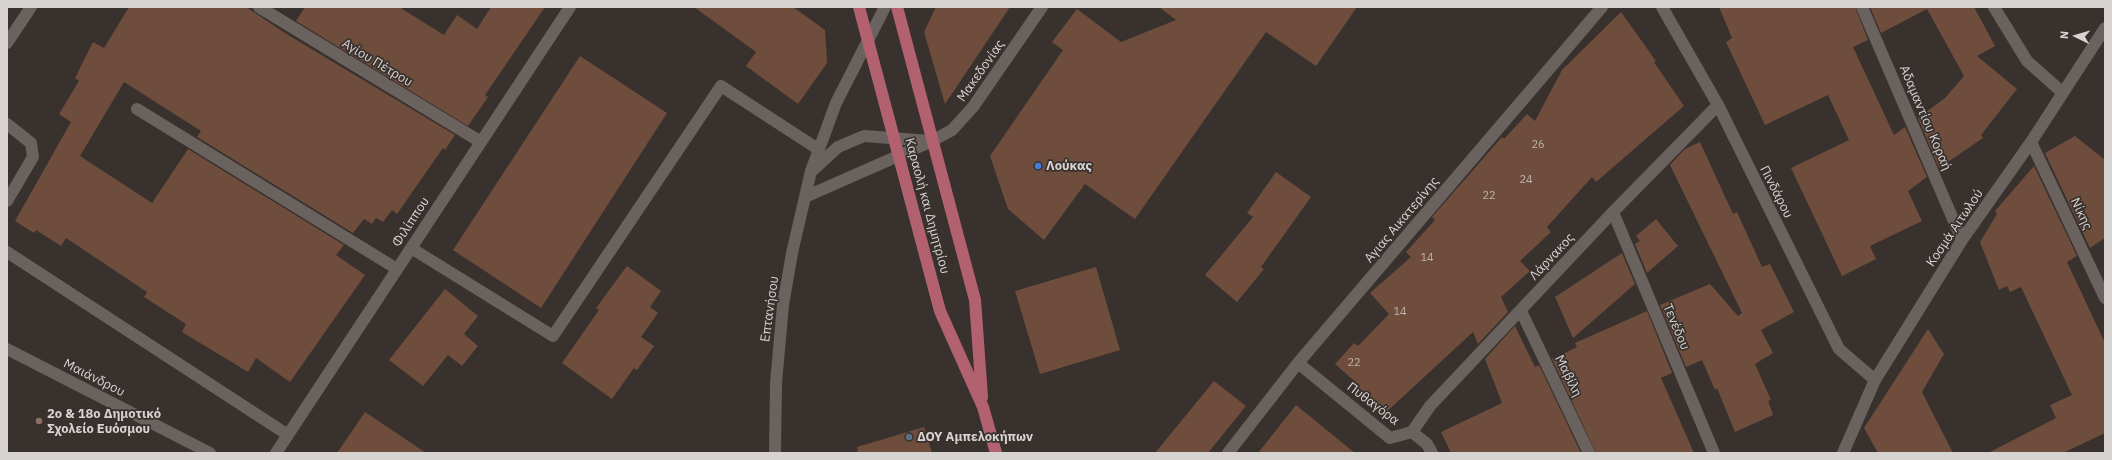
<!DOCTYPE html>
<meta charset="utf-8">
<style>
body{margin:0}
#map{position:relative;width:2112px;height:460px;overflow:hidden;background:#38312e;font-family:"IBM Plex Sans",sans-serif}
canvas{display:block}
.frame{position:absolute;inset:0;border:8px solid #d7d3d1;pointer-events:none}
.north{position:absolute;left:2056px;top:16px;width:40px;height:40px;-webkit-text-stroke:3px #38312e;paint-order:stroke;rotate:275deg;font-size:11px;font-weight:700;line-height:16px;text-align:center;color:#d7d3d1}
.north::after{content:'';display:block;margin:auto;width:14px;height:18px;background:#d7d3d1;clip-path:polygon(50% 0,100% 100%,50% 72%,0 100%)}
</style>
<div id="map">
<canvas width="2112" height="460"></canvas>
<div class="frame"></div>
<div class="north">N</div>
</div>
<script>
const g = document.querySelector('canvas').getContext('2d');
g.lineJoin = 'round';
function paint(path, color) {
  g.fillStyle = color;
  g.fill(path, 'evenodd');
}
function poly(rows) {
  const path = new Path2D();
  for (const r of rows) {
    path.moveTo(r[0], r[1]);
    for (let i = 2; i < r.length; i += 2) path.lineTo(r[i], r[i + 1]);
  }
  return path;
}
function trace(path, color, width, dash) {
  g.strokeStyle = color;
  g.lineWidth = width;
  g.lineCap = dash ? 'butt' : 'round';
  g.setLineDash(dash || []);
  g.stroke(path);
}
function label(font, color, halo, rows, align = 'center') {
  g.font = font + ' "IBM Plex Sans",sans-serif';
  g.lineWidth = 3.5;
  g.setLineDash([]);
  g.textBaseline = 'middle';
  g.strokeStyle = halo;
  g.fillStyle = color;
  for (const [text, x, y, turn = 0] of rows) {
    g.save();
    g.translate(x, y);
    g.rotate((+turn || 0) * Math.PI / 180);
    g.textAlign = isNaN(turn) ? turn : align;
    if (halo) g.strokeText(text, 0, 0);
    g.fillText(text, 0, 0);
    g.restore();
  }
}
paint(poly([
 [129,7,246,7,288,35,455,135,445,150,443,148,397,214,392,210,383,222,376,218,372,224,364,219,353,233,197,137,201,131,124,82,80,156,152,203,188,149,344,245,336,255,365,275,290,382,256,358,248,372,182,332,186,324,144,297,147,292,66,238,61,246,36,230,34,233,15,221,71,122,59,114,79,81,75,78,93,42,104,48],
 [305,7,399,7,444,35,457,15,477,29,491,7,545,7,485,95,488,97,468,126,296,21],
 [694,7,793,7,825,30,827,63,798,104,746,66,756,52],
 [936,7,1010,7,945,104,924,32],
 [1159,7,1357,7,1316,66,1266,32,1135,219,1085,184,1044,240,1008,209,990,156,1063,50,1052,42,1077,9,1121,42,1176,20],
 [1719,7,1855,7,1868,40,1853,47,1894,135,1905,127,1927,177,1908,191,1922,221,1870,246,1876,259,1842,276,1791,168,1849,140,1828,95,1765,125,1726,42,1732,38],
 [1870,7,1974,7,1995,46,1977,56,2017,89,1981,135,1983,138,1939,168,1918,118,1945,98,1964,76,1927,9,1881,33],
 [1621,12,1656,61,1654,62,1684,106,1596,182,1592,177,1547,227,1551,232,1520,261,1530,271,1501,297,1508,312,1478,344,1473,332,1382,416,1356,388,1359,385,1335,364,1354,343,1358,346,1389,314,1370,293,1411,257,1406,252,1435,220,1432,217,1502,137,1504,139,1527,114,1535,121,1562,70],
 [580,56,667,113,541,308,453,250],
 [2075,136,2105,160,2105,238,2090,248,2045,153],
 [1700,142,1733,214,1737,212,1762,267,1770,264,1794,312,1761,330,1773,353,1755,364,1771,400,1768,401,1773,415,1735,432,1717,388,1715,390,1702,360,1686,367,1660,305,1710,284,1738,316,1742,313,1670,165,1685,149],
 [2034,166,2077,256,2067,262,2105,343,2105,433,2063,453,1988,453,2056,418,2050,405,2072,395,2021,287,2010,292,2007,286,1999,290,1980,242,1997,214,1995,211],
 [1276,172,1311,197,1261,267,1264,269,1237,302,1205,275,1253,217,1247,213],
 [1656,219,1678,246,1647,273,1635,244,1640,241,1636,236],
 [1622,253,1635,284,1573,338,1555,297],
 [627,266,661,291,650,307,658,313,641,337,654,346,637,370,634,368,612,399,562,363,599,310,596,308],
 [1096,267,1120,350,1040,374,1015,291],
 [445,289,478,316,464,334,478,346,462,366,448,355,423,386,389,360],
 [1647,311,1672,373,1661,378,1694,453,1596,453,1552,359,1577,347,1575,343],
 [1515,326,1535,367,1539,365,1581,453,1451,453,1441,432,1502,403,1485,359],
 [1928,329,1944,354,1922,392,1953,453,1878,453,1864,428],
 [1214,381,1246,406,1208,453,1155,453],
 [1296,405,1355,453,1258,453],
 [365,412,426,453,337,453],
 [924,427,932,453,858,453,857,447]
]), '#6f4d3c');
trace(poly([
 [259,7,481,142],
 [1662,7,1718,105,1839,349,1875,380],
 [1862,7,1962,240],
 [1994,7,2027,61,2063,93],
 [7,43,31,7],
 [137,109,397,269],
 [7,124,31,143,33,157,7,201],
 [2031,142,2105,298],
 [813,170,838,147,864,136,931,141],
 [805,197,932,141,952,130,973,107,1042,7],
 [1613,212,1714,453],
 [411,248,553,336,721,86,818,149],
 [7,252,288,435],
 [1521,311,1589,453],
 [7,349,210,453],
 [1298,363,1390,438,1412,432,1427,444,1432,453],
 [1412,432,1430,406,1613,212,1718,105],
 [276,453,570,7],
 [775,453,776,383,783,305,792,253,811,171,836,103,885,7],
 [1228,453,1298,363,1602,7],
 [1843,453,1875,380,1962,240,2031,142,2105,28]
]), '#69625e', 12);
trace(poly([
 [859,7,940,311,983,407,996,453],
 [897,7,975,300,982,397]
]), '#b1616f', 12);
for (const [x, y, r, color] of [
 [1038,166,4,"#3f7fe0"],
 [39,421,4,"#8d6e63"],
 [909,437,4,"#5c6f8a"]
]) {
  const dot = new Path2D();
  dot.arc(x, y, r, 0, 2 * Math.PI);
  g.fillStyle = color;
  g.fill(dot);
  trace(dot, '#38312e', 1.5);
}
label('11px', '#bdb2ac', null, [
 ["26",1538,145],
 ["24",1526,180],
 ["22",1489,196],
 ["14",1427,258],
 ["14",1400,312],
 ["22",1354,363]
]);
label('13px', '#d7d3d1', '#38312e', [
 ["Αγίου Πέτρου",377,63,31],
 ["Μακεδονίας",981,71,-55],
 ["Αδαμαντίου Κοραή",1925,118,67],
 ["Πινδάρου",1776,192,63],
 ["Καραολή και Δημητρίου",927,206,75],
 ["Νίκης",2081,214,65],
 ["Αγιας Αικατερίνης",1402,220,-50],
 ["Φιλίππου",411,222,-57],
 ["Κοσμά Αιτωλού",1955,228,-56],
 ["Λάρνακος",1552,257,-47],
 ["Επτανήσου",770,309,-82],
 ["Τενέδου",1676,327,67],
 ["Μαβίλη",1568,376,64],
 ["Μαιάνδρου",94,378,27],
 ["Πυθαγόρα",1373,404,37]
]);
label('bold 13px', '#d7d3d1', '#38312e', [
 ["Λούκας",1046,166],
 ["2ο & 18ο Δημοτικό",47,414],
 ["Σχολείο Ευόσμου",47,429],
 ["ΔΟΥ Αμπελοκήπων",917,437]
], 'left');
</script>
